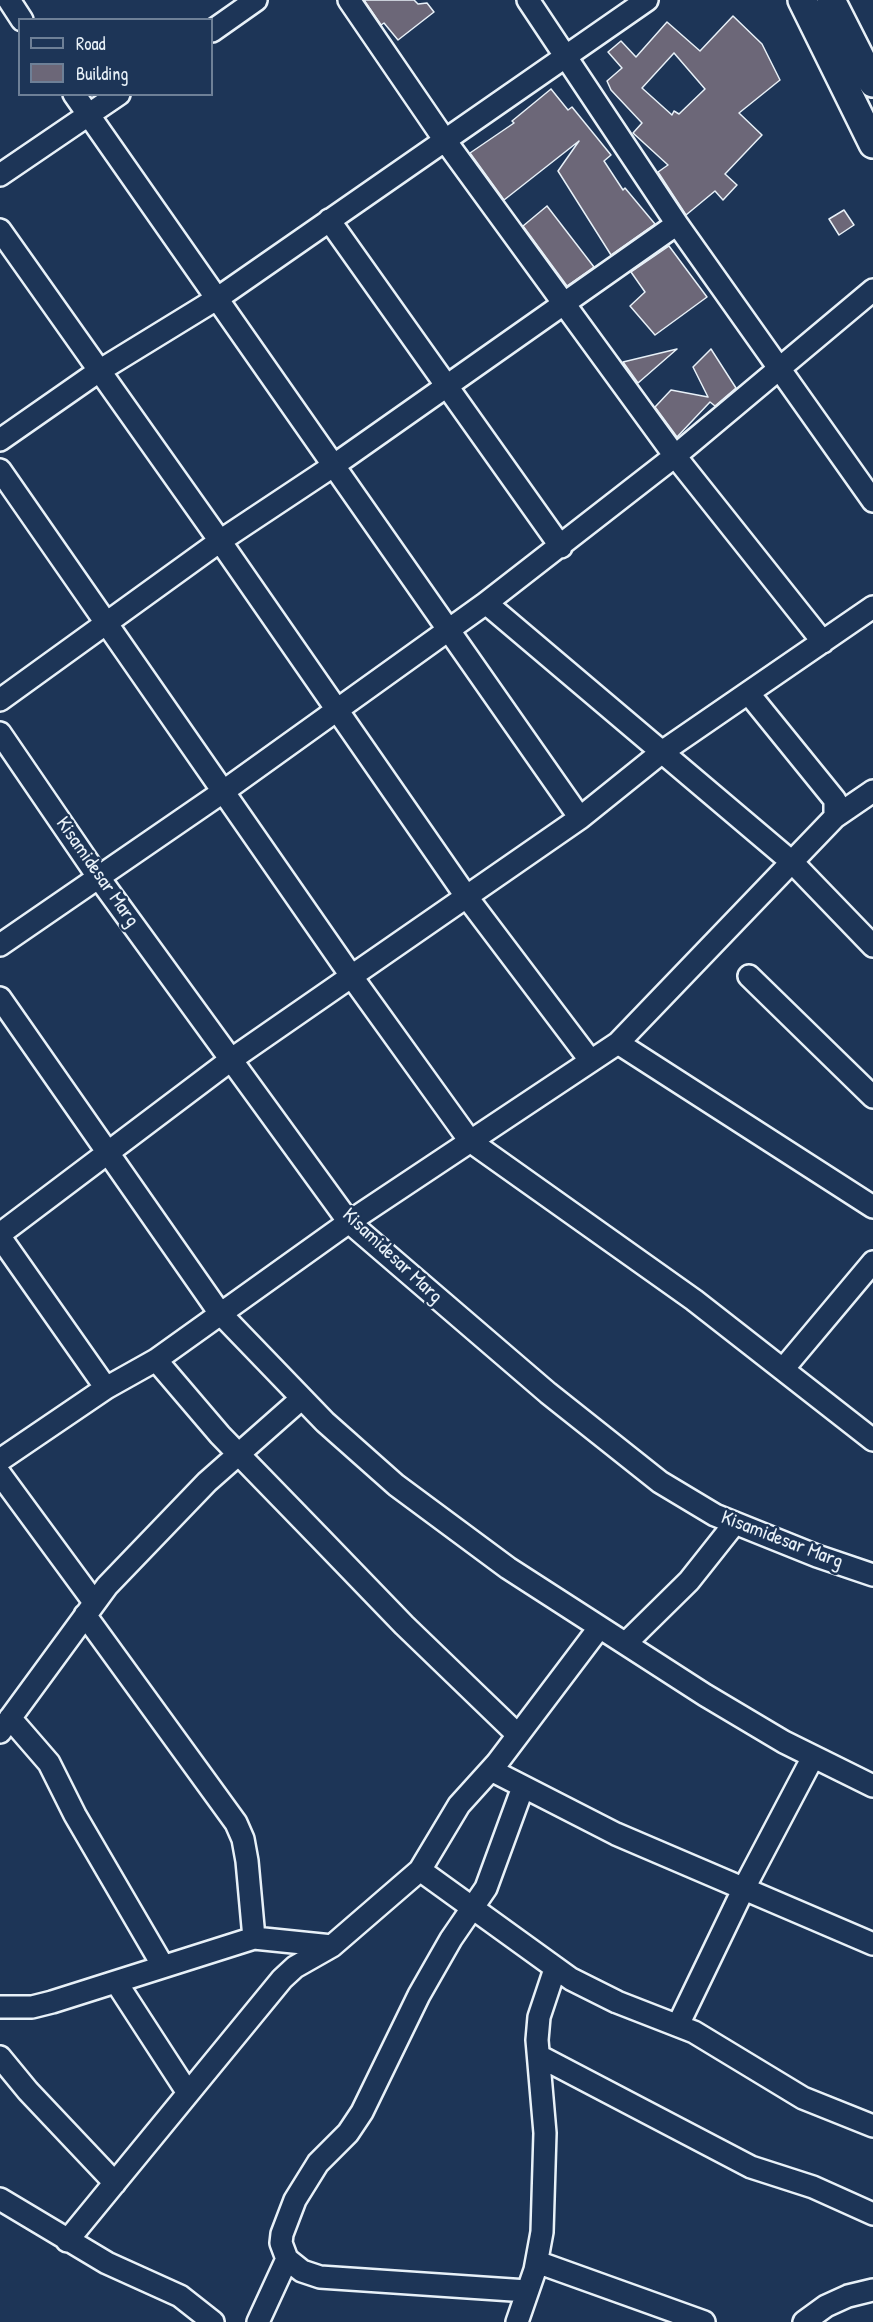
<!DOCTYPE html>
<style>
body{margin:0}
#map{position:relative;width:873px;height:2322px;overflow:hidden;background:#1d3557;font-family:"Patrick Hand",sans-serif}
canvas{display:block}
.legend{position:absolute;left:18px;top:18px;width:195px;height:78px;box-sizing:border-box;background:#1d3557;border:2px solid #6e8097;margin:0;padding:8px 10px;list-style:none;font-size:18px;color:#e8f1f8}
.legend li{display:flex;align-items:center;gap:12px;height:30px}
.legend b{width:30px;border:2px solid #6e8097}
</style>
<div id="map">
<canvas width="873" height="2322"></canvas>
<ul class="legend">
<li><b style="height:8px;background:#1d3557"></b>Road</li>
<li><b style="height:16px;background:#6c6778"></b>Building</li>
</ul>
</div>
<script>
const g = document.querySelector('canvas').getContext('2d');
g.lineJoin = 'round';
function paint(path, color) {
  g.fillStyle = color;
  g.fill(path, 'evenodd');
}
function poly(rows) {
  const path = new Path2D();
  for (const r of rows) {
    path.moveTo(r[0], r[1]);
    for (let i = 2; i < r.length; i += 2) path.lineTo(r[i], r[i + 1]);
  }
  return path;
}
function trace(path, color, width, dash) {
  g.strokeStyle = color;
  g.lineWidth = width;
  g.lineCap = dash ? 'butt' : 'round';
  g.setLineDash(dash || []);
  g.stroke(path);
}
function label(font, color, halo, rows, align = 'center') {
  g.font = font + ' "Patrick Hand",sans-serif';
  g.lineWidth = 5;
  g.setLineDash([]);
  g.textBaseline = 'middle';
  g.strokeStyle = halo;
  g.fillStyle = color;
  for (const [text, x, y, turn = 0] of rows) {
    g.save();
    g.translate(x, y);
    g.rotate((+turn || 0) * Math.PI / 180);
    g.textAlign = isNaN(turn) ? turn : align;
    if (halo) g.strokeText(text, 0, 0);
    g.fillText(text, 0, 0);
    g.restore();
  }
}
const building = poly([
 [364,0,414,0,418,4,427,3,434,12,398,40,384,23,381,25,364,0],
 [733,16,762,44,780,80,739,113,762,135,725,174,737,185,723,200,715,191,686,215,658,172,668,165,633,133,642,123,611,90,607,81,622,68,608,52,621,41,636,57,667,22,700,51,733,16],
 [674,53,705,89,679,114,674,111,672,115,642,88,674,53],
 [551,89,568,110,572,107,611,155,604,161,623,190,625,188,655,224,611,255,558,171,579,141,504,200,470,153,514,123,512,121,551,89],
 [547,206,594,267,567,286,523,226,547,206],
 [844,210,854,225,839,235,829,219,844,210],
 [669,246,707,297,655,335,630,306,645,292,631,272,669,246],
 [677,349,638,383,623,362,677,349],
 [711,349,736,388,715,406,710,402,677,437,655,407,671,390,708,397,693,367,711,349]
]);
paint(building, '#6c6778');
trace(building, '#e8f1f8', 1.5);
const minor = poly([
 [9,0,22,20],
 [349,0,444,139,675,456,823,642],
 [528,0,677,224,873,501],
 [212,31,256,0],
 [74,94,580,818],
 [0,175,119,94],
 [329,220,561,547],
 [0,230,220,541,466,896,590,1060],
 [0,440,99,371,218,298,647,0],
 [0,470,352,977,470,1141,694,1300,873,1440],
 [486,603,793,863,873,946],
 [0,700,220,541,333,466,677,224],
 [0,733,99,878,349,1222,548,1393,660,1482,715,1515,817,1556,873,1575],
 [835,817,873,791],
 [0,945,224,791,486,603,675,456,873,290],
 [749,976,873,1097],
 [0,998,219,1312,325,1422,396,1485,508,1568,705,1695,784,1742,873,1786],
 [618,1043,873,1207],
 [0,1234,232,1059,580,818,662,752,873,607],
 [0,1237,106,1388],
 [156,1360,220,1435,321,1539,404,1625,518,1735],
 [784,1368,873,1262],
 [0,1460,106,1388,156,1360,349,1222,618,1043,835,817,835,800,749,694],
 [0,1474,94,1602],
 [85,1615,236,1823,243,1839,247,1861,254,1938],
 [626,1643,689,1581,735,1523],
 [10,1718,49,1763,75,1815,163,1966],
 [0,1732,107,1586,207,1482,301,1399],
 [491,1770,616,1834,873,1944],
 [523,1787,486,1888,451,1939,419,1995,362,2112,348,2133,318,2163,295,2200,282,2234,281,2243,287,2259,302,2271,320,2277,527,2291],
 [420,1870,571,1979,617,2002,694,2032,803,2098,873,2126],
 [116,1982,188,2093],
 [0,2007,32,2007,52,2002,254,1938,332,1946],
 [678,2025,744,1888,813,1757],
 [539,2056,751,2167,813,2187,873,2214],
 [0,2057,28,2091,115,2183],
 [0,2199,107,2263,180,2296,213,2322],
 [67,2241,282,1979,295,1967,332,1946,420,1870,459,1805,497,1763,599,1628],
 [537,2262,704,2322],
 [258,2322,287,2259],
 [517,2322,535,2270,542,2232,545,2133,537,2040,539,2017,555,1969],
 [804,2322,826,2306,848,2296,873,2290]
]);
const major = poly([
 [802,0,873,144],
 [831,0,873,83]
]);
trace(minor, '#e8f1f8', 26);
trace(major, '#e8f1f8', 32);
trace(minor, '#1d3557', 21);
trace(major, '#1d3557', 27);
label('20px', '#e8f1f8', '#1d3557', [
 ["Kisamidesar Marg",97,872,55],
 ["Kisamidesar Marg",392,1256,43],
 ["Kisamidesar Marg",782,1540,21]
]);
</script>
